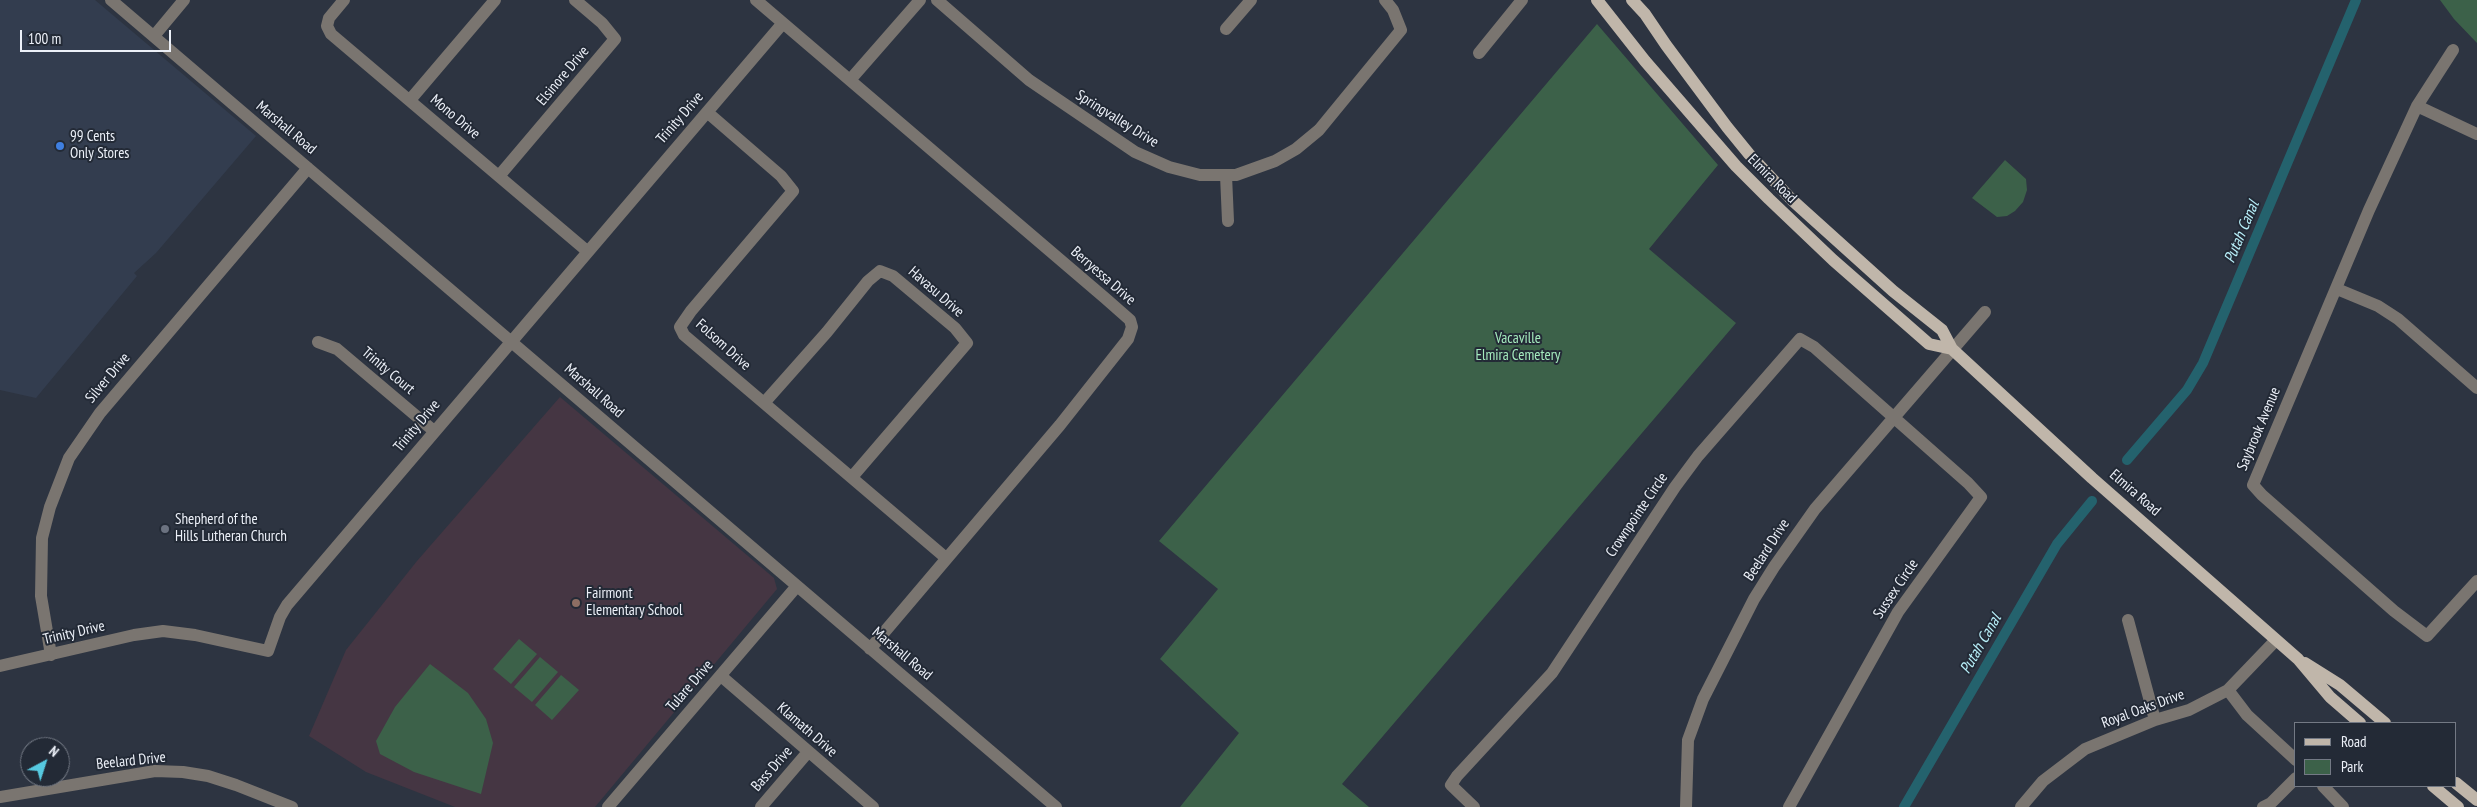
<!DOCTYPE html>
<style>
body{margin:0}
#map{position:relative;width:2477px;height:807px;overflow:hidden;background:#2d3441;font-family:"PT Sans Narrow",sans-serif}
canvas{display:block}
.legend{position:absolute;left:2294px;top:722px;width:162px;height:65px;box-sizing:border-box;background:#232a36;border:1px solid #737984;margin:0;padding:6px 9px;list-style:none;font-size:15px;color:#ecf0f8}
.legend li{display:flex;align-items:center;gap:10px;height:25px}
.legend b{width:25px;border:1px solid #737984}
.north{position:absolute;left:20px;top:737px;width:50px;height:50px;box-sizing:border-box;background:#232a36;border:1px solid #737984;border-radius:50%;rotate:40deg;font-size:14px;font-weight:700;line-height:20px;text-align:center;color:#ecf0f8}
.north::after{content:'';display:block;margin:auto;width:18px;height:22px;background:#56c9e0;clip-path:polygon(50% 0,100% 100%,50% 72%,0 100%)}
.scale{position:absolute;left:20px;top:30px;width:151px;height:22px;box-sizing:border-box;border:2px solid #ecf0f8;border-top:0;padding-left:6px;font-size:15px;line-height:18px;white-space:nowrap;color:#ecf0f8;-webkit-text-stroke:4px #232a36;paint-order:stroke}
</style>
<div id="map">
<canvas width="2477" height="807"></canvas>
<ul class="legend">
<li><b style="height:6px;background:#c0b6aa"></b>Road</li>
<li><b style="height:14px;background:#3c6149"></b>Park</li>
</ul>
<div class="north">N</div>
<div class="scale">100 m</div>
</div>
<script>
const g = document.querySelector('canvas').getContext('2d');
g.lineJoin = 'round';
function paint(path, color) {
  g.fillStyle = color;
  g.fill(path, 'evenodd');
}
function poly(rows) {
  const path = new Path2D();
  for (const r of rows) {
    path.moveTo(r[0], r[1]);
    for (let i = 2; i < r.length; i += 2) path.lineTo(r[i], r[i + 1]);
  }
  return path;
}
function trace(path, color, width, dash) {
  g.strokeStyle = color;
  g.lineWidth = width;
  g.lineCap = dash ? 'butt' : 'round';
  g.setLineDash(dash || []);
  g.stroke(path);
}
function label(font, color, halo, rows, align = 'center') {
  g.font = font + ' "PT Sans Narrow",sans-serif';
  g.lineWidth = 4;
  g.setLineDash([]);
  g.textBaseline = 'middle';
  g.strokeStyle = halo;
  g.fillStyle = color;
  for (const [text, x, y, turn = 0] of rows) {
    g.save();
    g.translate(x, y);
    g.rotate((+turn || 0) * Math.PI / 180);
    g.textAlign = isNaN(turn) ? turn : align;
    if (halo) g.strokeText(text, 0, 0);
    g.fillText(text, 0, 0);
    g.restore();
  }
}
paint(poly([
 [0,0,95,0,256,136,156,253,134,273,137,276,36,398,0,390]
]), '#333d4f');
paint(poly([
 [560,397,774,578,777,589,595,807,455,807,366,772,309,736,346,650,417,561]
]), '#453643');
paint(poly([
 [2440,0,2477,0,2477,43,2454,19],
 [1597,24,1718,165,1649,249,1736,323,1342,784,1369,807,1180,807,1239,733,1160,659,1218,589,1159,541],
 [2005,160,2026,179,2027,190,2023,202,2015,211,2007,216,1997,217,1972,198],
 [519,639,537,654,511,684,493,669],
 [540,657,558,672,532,702,514,687],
 [430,664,468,693,486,719,493,743,481,794,414,772,380,754,376,741,395,707],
 [561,675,579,690,552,720,535,705]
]), '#3c6149');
trace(poly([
 [2127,460,2187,390,2203,363,2356,0],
 [1904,807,2057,544,2092,501]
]), '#24626d', 10);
trace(poly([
 [111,0,1056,807],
 [344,0,329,18,327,26,331,34,587,251],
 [756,0,1105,298,1130,320,1132,327,1128,339,1060,425,870,649],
 [937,0,1029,80,1135,152,1169,167,1200,175,1236,175,1275,161,1296,149,1319,130,1401,30,1393,10,1385,0],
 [1226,29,1251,0],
 [154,36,184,0],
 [2453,50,2417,106,2369,210,2253,485,2262,495,2394,611,2427,636,2477,581],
 [1479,53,1522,0],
 [850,80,920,0],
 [410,100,495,0],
 [2417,106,2477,134],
 [707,112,781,176,793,191,691,311,680,327,684,335,946,558],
 [1226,175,1228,221],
 [499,176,615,39,602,23,575,0],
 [2337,289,2378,306,2398,319,2477,388],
 [318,342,337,349,434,431],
 [764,403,827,332,868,281,880,271,893,276,955,328,967,343,852,477],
 [2128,620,2155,720],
 [51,655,41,596,42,538,50,507,69,458,100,413,308,168],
 [0,666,134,635,163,631,195,635,268,651,280,617,287,605,783,23],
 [721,676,873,807],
 [2228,690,2247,715,2296,760],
 [2323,786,2343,807],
 [0,797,155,771,183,772,208,776,236,785,292,807],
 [608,807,797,586],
 [761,807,808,752],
 [1474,807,1451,785,1457,776,1552,673,1675,487,1698,456,1800,339,1814,347,1968,483,1981,497,1898,612,1789,807],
 [1686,807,1688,740,1703,699,1754,599,1774,567,1815,509,1985,312],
 [2021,807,2043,781,2085,749,2155,720,2189,710,2228,690,2276,640],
 [2263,807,2271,803,2296,778]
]), '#7a7570', 12);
trace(poly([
 [1597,0,1645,61,1736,166,1769,199,1833,260,1929,344,1952,349],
 [1632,0,1645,14,1666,45,1727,127,1749,154,1792,200,1893,291,1942,330,1952,349,2092,478,2298,659,2330,697,2360,723],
 [2305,663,2340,685,2385,723],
 [2456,783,2477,800],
 [2433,786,2458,807]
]), '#c0b6aa', 12);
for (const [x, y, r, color] of [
 [60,146,5,"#3f7fe0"],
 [165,529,5,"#6b7280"],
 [576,603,5,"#8d6e63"]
]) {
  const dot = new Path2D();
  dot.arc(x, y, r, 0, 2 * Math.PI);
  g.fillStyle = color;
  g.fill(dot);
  trace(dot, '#232a36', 2);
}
label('15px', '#ecf0f8', '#232a36', [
 ["Elsinore Drive",563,76,-50],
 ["Mono Drive",455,117,40],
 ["Trinity Drive",680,118,-49],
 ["Springvalley Drive",1117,119,32],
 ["Marshall Road",286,128,40],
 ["Elmira Road",1772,179,45],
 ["Berryessa Drive",1103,276,41],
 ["Havasu Drive",936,292,41],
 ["Folsom Drive",723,345,42],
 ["Trinity Court",388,371,40],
 ["Silver Drive",108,378,-50],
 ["Marshall Road",594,391,41],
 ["Trinity Drive",417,426,-50],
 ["Saybrook Avenue",2259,429,-67],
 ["Elmira Road",2135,493,41],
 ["Crownpointe Circle",1637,515,-56],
 ["Beelard Drive",1767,550,-57],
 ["Sussex Circle",1896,589,-56],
 ["Trinity Drive",74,633,-13],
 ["Marshall Road",902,654,40],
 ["Tulare Drive",690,686,-49],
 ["Royal Oaks Drive",2143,709,-20],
 ["Klamath Drive",807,730,41],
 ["Beelard Drive",131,761,-6],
 ["Bass Drive",772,769,-49]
]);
label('15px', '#ecf0f8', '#232a36', [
 ["99 Cents",70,137],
 ["Only Stores",70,154],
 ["Shepherd of the",175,520],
 ["Hills Lutheran Church",175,537],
 ["Fairmont",586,594],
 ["Elementary School",586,611]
], 'left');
label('15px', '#a4eabd', '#232a36', [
 ["Vacaville",1518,339],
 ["Elmira Cemetery",1518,356]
]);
label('italic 16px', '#b8eff9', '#232a36', [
 ["Putah Canal",2242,232,-67],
 ["Putah Canal",1981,644,-60]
]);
</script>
